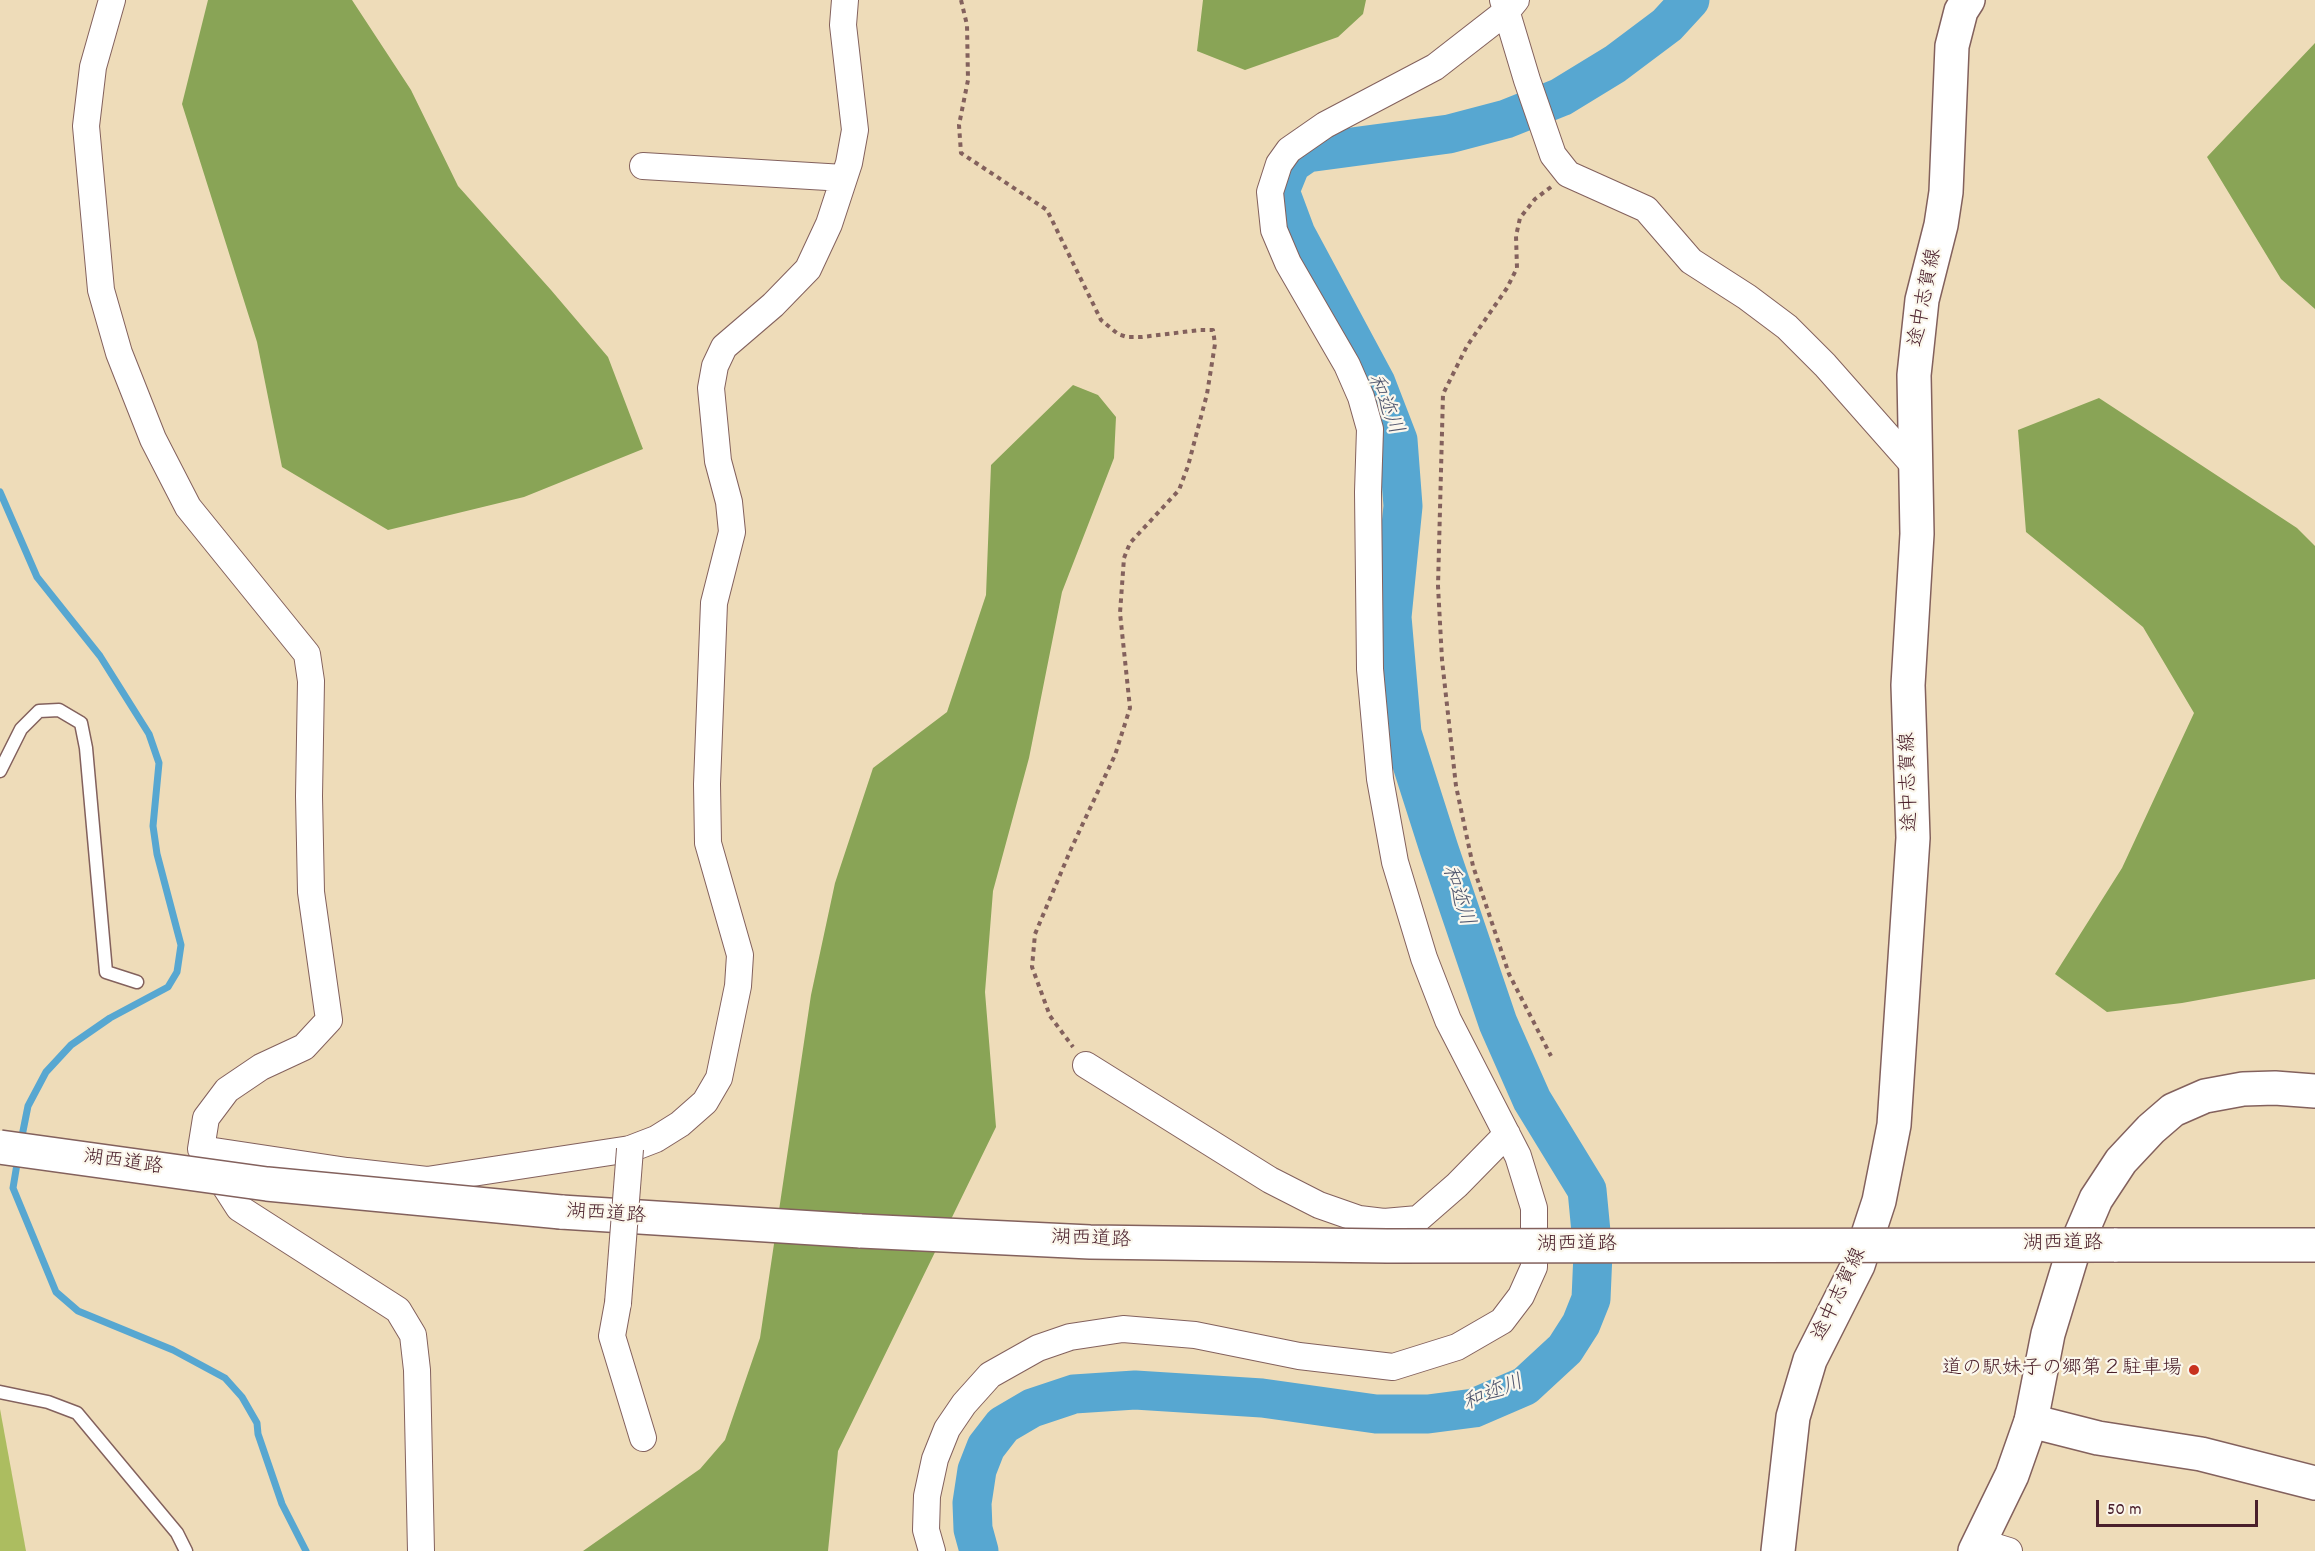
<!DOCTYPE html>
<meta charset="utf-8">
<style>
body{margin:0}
#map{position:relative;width:2315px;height:1551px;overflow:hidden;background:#eedcb9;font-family:Dekko,sans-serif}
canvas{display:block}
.scale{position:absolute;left:2096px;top:1500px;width:162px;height:27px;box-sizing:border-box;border:3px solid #4a1f2b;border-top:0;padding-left:8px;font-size:18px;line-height:21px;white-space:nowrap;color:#4a1f2b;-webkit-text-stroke:4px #fbf7ec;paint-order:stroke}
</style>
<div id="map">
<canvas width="2315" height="1551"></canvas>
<div class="scale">50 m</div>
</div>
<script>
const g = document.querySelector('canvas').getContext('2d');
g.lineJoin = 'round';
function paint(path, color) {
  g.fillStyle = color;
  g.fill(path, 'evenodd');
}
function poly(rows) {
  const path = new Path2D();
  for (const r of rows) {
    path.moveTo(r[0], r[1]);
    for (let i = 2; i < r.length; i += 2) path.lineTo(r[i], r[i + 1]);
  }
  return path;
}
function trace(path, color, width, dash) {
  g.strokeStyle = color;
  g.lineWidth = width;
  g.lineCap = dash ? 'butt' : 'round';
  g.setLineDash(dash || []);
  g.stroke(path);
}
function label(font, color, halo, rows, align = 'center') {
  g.font = font + ' Dekko,"Klee One",sans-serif';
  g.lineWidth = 4.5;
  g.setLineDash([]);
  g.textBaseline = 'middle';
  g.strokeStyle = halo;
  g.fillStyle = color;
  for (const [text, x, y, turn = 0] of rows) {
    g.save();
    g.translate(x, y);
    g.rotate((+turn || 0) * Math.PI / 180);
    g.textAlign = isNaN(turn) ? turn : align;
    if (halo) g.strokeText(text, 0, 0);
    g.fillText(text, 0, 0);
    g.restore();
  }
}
paint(poly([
 [0,1409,26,1551,0,1551]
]), '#acbd60');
paint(poly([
 [208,0,352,0,411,90,458,186,551,290,608,357,643,449,524,497,388,530,282,467,257,342,182,104],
 [1203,0,1366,0,1363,14,1338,37,1245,70,1197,51],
 [2315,43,2315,309,2281,279,2207,157],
 [1073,385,1098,395,1116,417,1114,458,1062,592,1029,758,993,891,985,992,996,1127,838,1451,828,1551,583,1551,700,1469,725,1440,760,1338,811,995,835,883,873,768,947,712,986,595,991,465],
 [2099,398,2297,528,2315,546,2315,979,2182,1003,2107,1012,2055,974,2122,868,2194,713,2143,627,2026,532,2018,430]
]), '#89a456');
trace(poly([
 [0,492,37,577,100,656,149,734,159,763,153,826,157,854,181,945,177,972,168,987,110,1018,71,1045,46,1072,28,1106,21,1141],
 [18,1158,13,1188,56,1292,78,1311,173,1350,225,1378,242,1397,257,1423,258,1434,282,1504,306,1551]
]), '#57a7d1', 7);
trace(poly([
 [979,1551,973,1529,972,1503,977,1470,986,1447,1003,1425,1032,1408,1074,1394,1135,1390,1262,1398,1376,1414,1428,1414,1474,1408,1525,1386,1565,1349,1581,1324,1591,1299,1593,1253,1587,1190,1532,1100,1498,1023,1439,849,1402,733,1392,617,1403,506,1398,440,1376,383,1296,234,1280,191,1291,164,1307,153,1449,134,1506,119,1561,97,1615,64,1667,25,1690,0]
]), '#57a7d1', 39);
const lane = poly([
 [0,771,21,729,39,711,59,710,81,723,86,748,106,972,137,982],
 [0,1392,48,1402,77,1413,177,1533,186,1551]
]);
const street = poly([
 [112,0,93,67,86,126,101,290,119,353,153,439,188,507,307,654,311,681,309,796,311,892,329,1020,304,1047,261,1067,227,1090,206,1118,201,1149,239,1208,398,1310,413,1335,417,1370,421,1551],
 [1503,0,1527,80,1553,155,1568,174,1646,209,1691,261,1747,297,1787,327,1825,365,1916,468],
 [643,166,844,178],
 [1086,1065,1270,1180,1319,1205,1359,1219,1384,1222,1418,1219,1457,1185,1507,1134],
 [201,1149,347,1171,427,1180,630,1149,656,1139,680,1124,705,1102,719,1078,738,986,740,955,708,843,707,784,714,603,732,532,729,502,718,461,711,388,715,366,724,347,773,305,808,269,829,224,849,163,855,130,843,25,845,0],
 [618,1303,612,1336,643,1438],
 [1980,1542,2009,1551],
 [932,1551,926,1530,927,1496,935,1459,947,1429,964,1404,990,1375,1038,1348,1070,1337,1123,1329,1195,1335,1299,1356,1393,1367,1457,1347,1502,1321,1521,1296,1534,1267,1534,1208,1518,1156,1448,1020,1424,958,1395,862,1380,779,1370,669,1368,492,1370,429,1361,397,1347,365,1288,263,1274,230,1270,192,1279,164,1289,150,1325,125,1435,67,1507,11,1516,0]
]);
const secondary = poly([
 [1778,1551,1793,1417,1810,1360,1858,1265,1879,1201,1894,1125,1913,838,1908,685,1917,534,1914,375,1922,300,1941,225,1946,192,1952,46,1961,11,1968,0],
 [1975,1551,2012,1475,2031,1421,2048,1334,2072,1255,2096,1199,2121,1161,2151,1129,2173,1110,2205,1096,2243,1089,2275,1088,2315,1091]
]);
const highway = poly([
 [561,1212,861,1231],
 [2114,1245,2315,1245],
 [2031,1421,2098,1438,2201,1454,2315,1483]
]);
trace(lane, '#83615d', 15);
trace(street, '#83615d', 28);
trace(secondary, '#83615d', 36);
trace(highway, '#83615d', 36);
trace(poly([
 [961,0,967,25,968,80,959,125,961,153,1047,210,1101,320,1118,334,1127,337,1142,337,1200,330,1213,330,1215,344,1207,394,1188,466,1179,490,1130,543,1124,558,1120,613,1130,708,1115,755,1071,849,1035,934,1032,967,1050,1016,1073,1047],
 [1551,187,1535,199,1520,218,1516,236,1517,268,1507,288,1467,346,1443,394,1438,586,1442,660,1456,786,1473,866,1509,974,1551,1056]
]), '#83615d', 4, [4.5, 4.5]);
trace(lane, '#fff', 12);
trace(street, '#fff', 26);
trace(secondary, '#fff', 33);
trace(highway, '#fff', 33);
const streetBridge = poly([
 [618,1303,630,1149]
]);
const highwayBridge = poly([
 [0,1147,267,1184,561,1212],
 [861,1231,1090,1242,1387,1246,2114,1245]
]);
trace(streetBridge, '#83615d', 28, []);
trace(highwayBridge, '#83615d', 36, []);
trace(streetBridge, '#fff', 26);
trace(highwayBridge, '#fff', 33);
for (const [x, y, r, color] of [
 [2194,1370,6,"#c8321e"]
]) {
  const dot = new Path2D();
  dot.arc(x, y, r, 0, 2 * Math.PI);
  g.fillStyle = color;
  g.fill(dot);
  trace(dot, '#fbf7ec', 2);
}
label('20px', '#4a1f2b', '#fbf7ec', [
 ["途中志賀線",1927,298,-79],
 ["途中志賀線",1911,782,-92],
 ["湖西道路",123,1164,8],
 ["湖西道路",606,1216,4],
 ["湖西道路",1091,1241,2],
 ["湖西道路",2063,1245],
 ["湖西道路",1577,1246],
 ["途中志賀線",1841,1295,-65]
]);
label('20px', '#4a1f2b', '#fbf7ec', [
 ["道の駅妹子の郷第２駐車場",2182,1370]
], 'right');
label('italic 21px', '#4f556d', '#fbf7ec', [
 ["和迩川",1383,405,68],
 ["和迩川",1456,896,72],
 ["和迩川",1494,1395,-22]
]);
</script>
